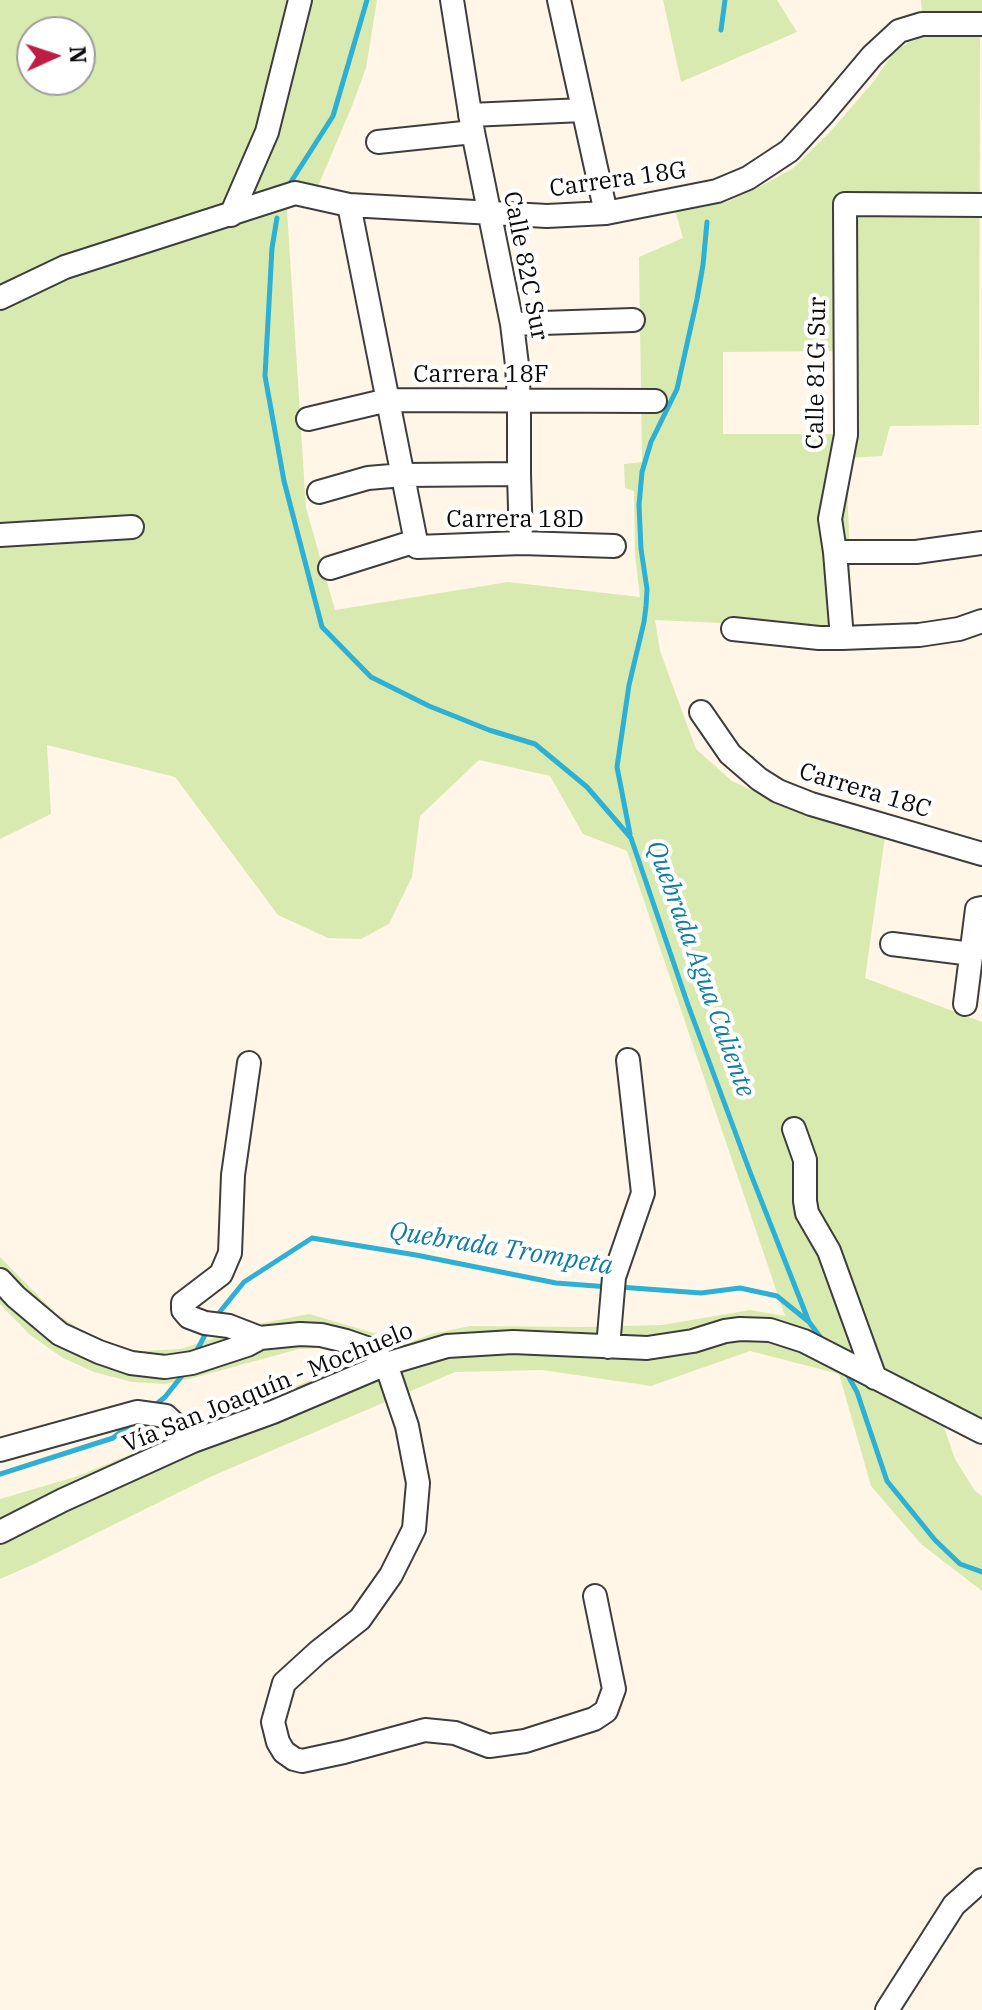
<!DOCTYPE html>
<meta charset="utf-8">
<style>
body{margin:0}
#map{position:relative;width:982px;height:2010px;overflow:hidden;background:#fff6e7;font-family:"IBM Plex Serif",serif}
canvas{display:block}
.north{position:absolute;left:16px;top:16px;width:80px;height:80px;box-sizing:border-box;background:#fff;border:2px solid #9d9d9d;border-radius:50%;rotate:87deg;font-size:22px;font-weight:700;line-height:32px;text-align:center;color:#0a0a0a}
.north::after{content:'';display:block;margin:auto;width:28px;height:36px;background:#bf1d43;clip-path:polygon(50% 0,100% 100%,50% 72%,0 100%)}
</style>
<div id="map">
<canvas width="982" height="2010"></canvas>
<div class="north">N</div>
</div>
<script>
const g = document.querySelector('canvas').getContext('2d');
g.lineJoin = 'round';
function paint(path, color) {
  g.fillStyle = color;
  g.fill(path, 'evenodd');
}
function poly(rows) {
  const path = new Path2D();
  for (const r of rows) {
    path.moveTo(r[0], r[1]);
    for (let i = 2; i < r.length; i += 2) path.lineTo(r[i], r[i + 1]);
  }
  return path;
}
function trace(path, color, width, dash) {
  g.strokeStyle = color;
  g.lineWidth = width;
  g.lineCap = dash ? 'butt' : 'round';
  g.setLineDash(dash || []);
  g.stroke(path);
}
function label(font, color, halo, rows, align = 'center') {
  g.font = font + ' "IBM Plex Serif",serif';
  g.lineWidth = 8;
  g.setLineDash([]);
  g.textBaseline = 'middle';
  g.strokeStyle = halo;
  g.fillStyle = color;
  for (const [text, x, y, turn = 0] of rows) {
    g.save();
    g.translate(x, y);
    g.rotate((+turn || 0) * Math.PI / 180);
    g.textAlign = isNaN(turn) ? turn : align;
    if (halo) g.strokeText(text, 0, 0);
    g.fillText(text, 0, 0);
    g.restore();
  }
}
paint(poly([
 [0,0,377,0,366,68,352,106,313,198,287,210,306,508,335,610,508,582,640,597,635,555,634,491,625,488,624,464,642,462,639,257,683,238,675,210,727,202,761,186,792,169,830,132,874,81,893,53,909,42,932,34,980,36,979,425,890,426,882,456,849,458,846,446,852,629,655,620,660,651,696,749,732,781,795,810,885,837,865,978,982,1022,982,1440,943,1424,955,1459,975,1491,982,1496,982,1591,921,1544,871,1486,839,1374,750,1351,651,1386,542,1370,455,1372,210,1477,32,1565,0,1579,0,1499,78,1476,352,1363,342,1352,324,1348,299,1349,193,1378,165,1384,132,1382,94,1372,63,1358,30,1335,0,1304,0,1257,57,1315,105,1344,141,1351,180,1349,263,1323,309,1314,408,1343,431,1334,470,1326,582,1327,662,1325,750,1310,785,1316,627,851,583,834,550,776,479,760,420,816,412,877,389,924,361,939,328,938,278,915,175,777,47,745,51,814,0,839],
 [32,32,80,32,80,80,32,80],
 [845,351,846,434,723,434,723,352],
 [663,0,777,0,797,32,681,82],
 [921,0,982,0,982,11,922,13]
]), '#d9eab0');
trace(poly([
 [721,30,725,0],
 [287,188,333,116,367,0],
 [277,218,272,248,265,376,284,481,322,627,371,677,429,706,489,730,535,744,587,787,631,838,688,1005,750,1172,809,1322],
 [630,834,617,767,629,685,644,622,646,606,647,589,641,549,639,505,642,472,651,442,677,389,697,299,703,265,707,222],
 [619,1287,701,1293,740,1288,777,1296,809,1322,824,1342],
 [214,1319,244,1282,312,1238,416,1255,556,1283,609,1287],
 [195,1354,207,1331],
 [846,1372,857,1392,887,1481,935,1540,960,1564,982,1572],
 [154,1406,165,1397,185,1372],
 [0,1474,113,1438,133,1422]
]), '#2db0d4', 5);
const minor = poly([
 [452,0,473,132,512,324,517,365,519,401,519,474,521,543],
 [559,0,606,213],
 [470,115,583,110],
 [378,142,473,132],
 [349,205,417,547,521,543,614,546],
 [231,215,267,132,300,0],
 [0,298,65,267,295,193,349,205,547,216,606,213,717,191,748,178,789,151,824,113,872,56,899,31,922,24,982,24],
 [512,324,633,320],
 [308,419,388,400,655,401],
 [319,492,368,478,403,475,519,474],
 [0,535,132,527],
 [835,552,916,552,982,543],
 [330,568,416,541],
 [733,629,819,638,842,638,919,635,959,629,982,621],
 [842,638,835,552,830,519,846,435,845,204,982,205],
 [701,712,730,754,759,779,778,791,811,804,982,854],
 [892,944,972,954],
 [965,1004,977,909,982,908],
 [249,1063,233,1175,230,1253,221,1274,183,1303,183,1310,189,1317,205,1323,229,1326,260,1338],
 [794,1129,805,1160,805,1201,807,1213,829,1251,875,1378],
 [0,1280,16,1297,60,1334,99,1352,131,1363,165,1367,192,1363,247,1345,260,1338,300,1334,321,1335,346,1341,372,1350,386,1364,407,1426,418,1483,414,1529,391,1575,360,1619,318,1652,284,1683,273,1722,278,1742,284,1752,294,1759,302,1761,344,1752,425,1730,455,1733,489,1746,525,1741,594,1719,606,1711,614,1689,595,1596],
 [608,1347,614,1277,643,1193,628,1060],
 [0,1450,137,1412,166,1416,193,1441],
 [0,1532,63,1500,193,1441,273,1412,386,1364,447,1346,513,1342,647,1348,693,1341,725,1331,740,1329,770,1330,804,1341,982,1432],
 [887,2010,954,1905,982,1880]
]);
trace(minor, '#3d3d3d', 26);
trace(minor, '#fff', 22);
label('24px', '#0a0a0a', '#fff', [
 ["Carrera 18G",618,180,-8],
 ["Calle 82C Sur",525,266,79],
 ["Calle 81G Sur",817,373,-89],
 ["Carrera 18F",481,375],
 ["Carrera 18D",515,520],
 ["Carrera 18C",865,791,17],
 ["Vía San Joaquín - Mochuelo",268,1388,-22]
]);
label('italic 26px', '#0f7ca0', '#fff', [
 ["Quebrada Agua Caliente",700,969,70],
 ["Quebrada Trompeta",501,1249,9]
]);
</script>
